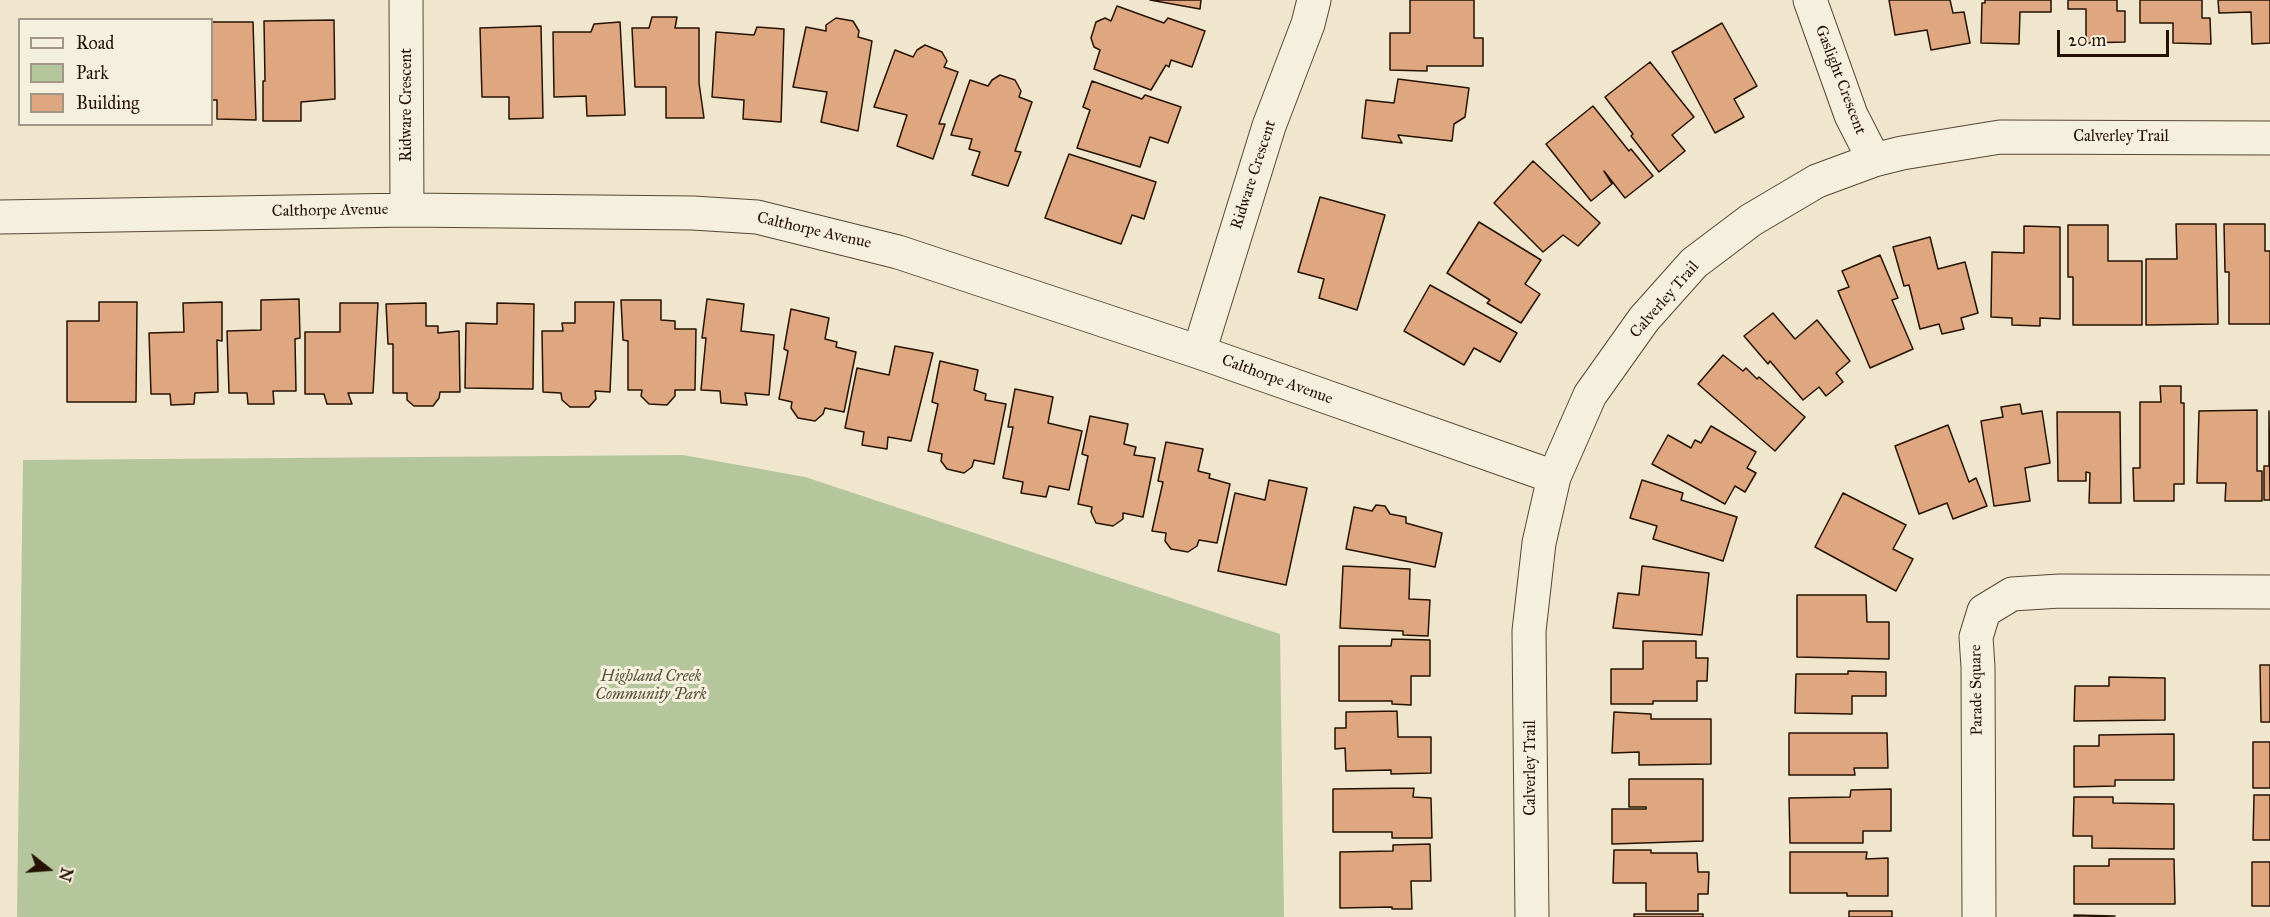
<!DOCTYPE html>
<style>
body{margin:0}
#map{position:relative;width:2270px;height:917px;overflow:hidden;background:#efe6cd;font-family:"IM FELL Great Primer",serif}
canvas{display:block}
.legend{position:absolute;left:18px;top:18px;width:195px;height:108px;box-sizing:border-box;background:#f5efde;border:2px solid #a29786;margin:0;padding:8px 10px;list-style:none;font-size:18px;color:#261202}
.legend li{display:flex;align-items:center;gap:12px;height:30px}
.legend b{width:30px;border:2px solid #a29786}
.north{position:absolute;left:18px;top:839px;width:60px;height:60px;-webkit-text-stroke:4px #f5efde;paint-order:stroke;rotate:107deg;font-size:16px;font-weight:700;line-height:24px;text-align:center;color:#261202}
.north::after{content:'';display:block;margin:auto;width:21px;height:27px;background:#261202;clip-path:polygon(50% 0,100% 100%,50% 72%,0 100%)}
.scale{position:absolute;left:2057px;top:30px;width:112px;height:27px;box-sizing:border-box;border:3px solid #261202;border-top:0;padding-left:8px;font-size:18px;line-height:21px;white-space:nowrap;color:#261202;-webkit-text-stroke:4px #f5efde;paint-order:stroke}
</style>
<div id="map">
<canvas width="2270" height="917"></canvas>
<ul class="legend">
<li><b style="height:8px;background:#f5efde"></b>Road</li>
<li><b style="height:16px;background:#b5c69c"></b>Park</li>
<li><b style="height:16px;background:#dea780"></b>Building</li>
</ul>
<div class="north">N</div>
<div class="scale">20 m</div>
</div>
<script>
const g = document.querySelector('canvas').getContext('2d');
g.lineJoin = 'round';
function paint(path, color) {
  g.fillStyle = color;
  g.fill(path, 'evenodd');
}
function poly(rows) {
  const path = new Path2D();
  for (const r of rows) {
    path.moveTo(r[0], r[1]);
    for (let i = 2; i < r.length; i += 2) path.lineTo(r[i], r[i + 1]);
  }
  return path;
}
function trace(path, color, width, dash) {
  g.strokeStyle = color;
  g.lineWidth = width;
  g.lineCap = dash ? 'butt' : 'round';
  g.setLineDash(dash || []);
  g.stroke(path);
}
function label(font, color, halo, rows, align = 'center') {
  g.font = font + ' "IM FELL Great Primer",serif';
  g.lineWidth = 6;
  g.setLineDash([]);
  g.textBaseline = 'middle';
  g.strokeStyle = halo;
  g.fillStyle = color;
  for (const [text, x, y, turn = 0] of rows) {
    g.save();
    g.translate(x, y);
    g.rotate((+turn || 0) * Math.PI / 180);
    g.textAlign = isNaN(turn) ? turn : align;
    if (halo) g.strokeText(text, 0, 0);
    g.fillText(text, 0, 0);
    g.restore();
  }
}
paint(poly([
 [683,455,805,477,1280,634,1284,917,17,917,23,460]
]), '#b5c69c');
const building = poly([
 [1150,0,1201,0,1200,9,1150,0],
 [1410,0,1474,0,1474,38,1483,38,1483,66,1427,66,1427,71,1390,70,1390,33,1410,33,1410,0],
 [1889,0,1950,0,1953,13,1964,12,1970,43,1931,50,1927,30,1895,35,1889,0],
 [1985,0,2051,0,2051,12,2020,12,2019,44,1981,43,1982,3,1985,3,1985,0],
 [2068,0,2117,0,2117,11,2125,11,2125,42,2086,43,2086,9,2068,9,2068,0],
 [2140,0,2202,0,2202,18,2210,18,2211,44,2173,43,2173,23,2140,23,2140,0],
 [2218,0,2270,0,2270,43,2252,44,2251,12,2219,13,2218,0],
 [1117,6,1164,23,1168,18,1205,31,1192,67,1171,60,1169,67,1166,65,1151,90,1094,69,1100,50,1094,47,1091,38,1096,22,1105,18,1111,21,1117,6],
 [652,17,677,17,675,28,699,28,699,83,704,118,666,118,666,87,635,87,632,28,649,28,652,17],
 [836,18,853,21,859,31,858,37,872,41,858,131,821,122,827,92,793,87,806,27,826,31,826,25,836,18],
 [334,20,335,99,301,102,301,121,263,121,263,81,265,81,264,21,334,20],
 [212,22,253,22,256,120,217,119,217,100,212,100,212,22],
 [620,22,625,115,587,116,586,96,554,97,553,32,591,32,594,24,620,22],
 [1722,23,1757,86,1734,99,1744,117,1715,133,1672,52,1722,23],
 [541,26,543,118,509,119,509,97,482,97,480,28,541,26],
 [757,27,784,29,781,122,743,119,744,100,712,97,716,32,754,35,757,27],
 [925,45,942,52,947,61,944,67,958,72,939,124,945,124,933,159,897,146,907,115,874,107,895,50,913,57,917,50,925,45],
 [1650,62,1694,117,1672,135,1685,151,1659,172,1631,136,1633,134,1605,97,1650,62],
 [1000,75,1015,80,1021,91,1019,97,1032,102,1015,151,1021,152,1008,186,972,175,980,152,969,149,972,139,951,135,970,80,988,86,992,80,1000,75],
 [1398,79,1469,88,1465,117,1454,124,1452,141,1398,135,1402,143,1362,138,1366,100,1394,103,1398,79],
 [1092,81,1142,99,1145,95,1181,107,1168,143,1150,137,1140,167,1077,148,1090,110,1083,107,1092,81],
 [1593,106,1629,151,1631,149,1653,176,1625,198,1604,171,1612,184,1591,201,1546,144,1593,106],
 [1069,154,1156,182,1144,219,1132,215,1121,244,1045,218,1069,154],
 [1533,161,1600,223,1578,246,1563,235,1543,252,1494,203,1533,161],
 [1320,197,1385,215,1357,310,1319,298,1324,279,1298,272,1320,197],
 [1479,222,1541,260,1525,284,1540,294,1521,323,1487,303,1490,300,1447,273,1479,222],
 [2176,224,2216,224,2218,324,2146,325,2146,259,2177,259,2176,224],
 [2224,224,2265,224,2265,251,2270,251,2270,324,2229,324,2229,272,2225,272,2224,224],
 [2068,225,2108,225,2108,261,2142,261,2142,325,2073,325,2073,277,2068,277,2068,225],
 [2024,226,2060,227,2060,319,2040,318,2040,326,2012,325,2012,318,1991,317,1992,252,2024,253,2024,226],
 [1930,237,1938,269,1965,262,1978,313,1961,318,1964,329,1942,334,1939,324,1920,329,1909,285,1904,286,1893,247,1930,237],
 [1880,255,1898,298,1892,300,1913,349,1870,368,1838,291,1849,287,1842,271,1880,255],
 [1430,285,1517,333,1500,362,1474,348,1464,365,1404,331,1430,285],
 [299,299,300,338,295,339,296,391,273,391,274,404,248,404,247,393,229,393,227,331,261,330,261,300,299,299],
 [707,299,744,304,741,331,774,335,769,395,745,393,747,405,721,403,720,391,701,390,706,338,702,338,707,299],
 [621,300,661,300,661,320,675,321,675,329,696,329,695,390,675,390,675,396,667,405,649,404,641,396,642,390,628,390,628,341,623,340,621,300],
 [99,302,137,302,136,402,67,402,67,321,99,321,99,302],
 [222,302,222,341,217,340,218,392,195,393,194,404,171,405,170,394,151,394,149,333,184,332,183,303,222,302],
 [575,302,614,302,610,392,595,391,596,399,589,407,570,407,562,400,561,393,543,392,542,331,563,331,562,323,575,323,575,302],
 [340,303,378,303,373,393,348,393,352,404,327,404,324,394,305,394,305,332,340,332,340,303],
 [426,303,426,326,438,326,438,333,459,331,460,392,440,392,439,398,433,406,414,406,407,400,407,393,393,393,393,344,388,344,386,304,426,303],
 [497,303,534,304,533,389,465,388,466,323,497,324,497,303],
 [791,309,829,318,825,339,837,342,836,347,856,352,844,412,825,408,823,414,815,421,798,418,791,408,792,402,779,399,788,351,784,349,791,309],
 [1773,313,1795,339,1817,320,1850,361,1836,373,1843,382,1826,396,1819,387,1803,400,1770,361,1768,364,1744,336,1773,313],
 [895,346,933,353,911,441,888,437,887,449,862,445,864,432,845,428,857,368,889,375,895,346],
 [1723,355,1743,371,1746,368,1757,379,1759,377,1805,417,1775,451,1698,384,1723,355],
 [940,361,978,370,974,390,986,394,985,400,1006,404,994,464,974,460,972,467,964,473,947,469,941,461,942,454,928,451,938,404,932,402,940,361],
 [2160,386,2181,386,2181,403,2184,403,2184,484,2174,484,2174,501,2134,501,2133,468,2140,468,2140,402,2161,402,2160,386],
 [1015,389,1053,397,1048,423,1082,431,1069,490,1049,486,1046,497,1021,493,1023,482,1003,478,1013,427,1008,427,1015,389],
 [2020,404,2022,414,2042,411,2050,463,2025,468,2030,501,1994,506,1981,421,2003,417,2001,407,2020,404],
 [2257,410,2257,471,2262,471,2262,501,2225,501,2226,483,2197,483,2199,411,2257,410],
 [2269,411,2270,500,2264,500,2264,466,2269,466,2269,411],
 [2057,412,2120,412,2121,503,2089,503,2090,473,2086,472,2086,481,2058,481,2057,412],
 [1090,416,1128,424,1124,444,1136,447,1134,455,1155,458,1143,517,1123,513,1123,519,1113,526,1096,523,1091,512,1092,507,1078,504,1088,456,1082,454,1090,416],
 [1948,425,1969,482,1976,478,1987,506,1953,519,1947,503,1919,514,1895,446,1948,425],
 [1711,426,1756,452,1747,468,1756,473,1745,492,1735,486,1725,504,1652,464,1668,435,1691,448,1695,440,1701,443,1711,426],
 [1166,442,1203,449,1198,471,1210,474,1209,478,1230,484,1217,543,1199,540,1197,546,1188,552,1171,549,1165,541,1166,533,1152,531,1163,482,1158,481,1166,442],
 [1269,480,1307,488,1286,585,1218,571,1235,493,1265,500,1269,480],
 [1642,480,1683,493,1681,500,1737,517,1723,561,1653,539,1657,526,1630,518,1642,480],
 [1843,493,1906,525,1893,549,1913,559,1896,591,1815,547,1843,493],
 [1376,505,1385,506,1390,514,1406,517,1406,523,1442,533,1435,567,1346,549,1354,507,1372,511,1376,505],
 [1343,566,1410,569,1409,599,1430,600,1428,636,1403,635,1403,631,1340,628,1343,566],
 [1642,566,1709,573,1702,635,1613,628,1618,593,1639,595,1642,566],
 [1797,595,1866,595,1867,622,1889,622,1889,659,1797,657,1797,595],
 [1392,639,1430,640,1430,676,1411,676,1411,705,1392,704,1392,701,1339,701,1339,646,1391,646,1392,639],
 [1643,641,1696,641,1696,658,1708,658,1707,681,1697,681,1697,701,1653,701,1653,704,1611,704,1611,669,1643,669,1643,641],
 [2260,665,2270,665,2270,722,2261,722,2260,665],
 [1848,671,1886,672,1886,696,1852,696,1852,714,1795,713,1796,674,1848,674,1848,671],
 [2109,677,2165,678,2165,720,2074,721,2075,686,2109,686,2109,677],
 [1397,711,1398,737,1431,737,1431,773,1391,774,1391,770,1346,771,1345,748,1335,749,1335,728,1346,728,1346,712,1397,711],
 [1614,712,1651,714,1651,719,1711,719,1711,764,1639,765,1639,752,1612,753,1614,712],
 [1789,733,1887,733,1888,768,1854,768,1855,775,1789,775,1789,733],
 [2174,734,2174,780,2115,780,2115,786,2074,787,2074,746,2099,746,2099,735,2174,734],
 [2253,742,2270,742,2270,788,2253,788,2253,742],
 [1629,779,1703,779,1703,841,1612,844,1612,809,1646,809,1646,807,1629,807,1629,779],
 [1414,788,1413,797,1431,798,1432,838,1392,838,1392,832,1333,832,1333,789,1414,788],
 [1891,789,1891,831,1863,831,1863,843,1790,843,1789,798,1850,797,1851,790,1891,789],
 [2254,795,2270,795,2270,840,2253,840,2254,795],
 [2074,797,2113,797,2113,803,2174,804,2174,849,2092,848,2092,836,2073,836,2074,797],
 [1430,844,1431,881,1411,881,1412,909,1392,909,1392,907,1340,908,1340,852,1393,851,1393,845,1430,844],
 [1614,850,1651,850,1651,853,1697,853,1698,872,1709,872,1708,894,1698,894,1698,911,1646,911,1646,883,1613,883,1614,850],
 [1790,852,1867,852,1866,859,1888,858,1888,896,1847,896,1847,893,1790,893,1790,852],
 [2109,859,2174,859,2175,904,2074,904,2074,866,2109,866,2109,859],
 [2252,862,2270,862,2270,906,2252,906,2252,862],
 [1849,911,1892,911,1892,917,1849,917,1849,911],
 [1634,914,1703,914,1703,917,1634,917,1634,914],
 [2074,915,2115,916,2074,917,2074,915]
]);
paint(building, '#dea780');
trace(building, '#261202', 1.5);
const street = poly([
 [406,0,407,210],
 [1810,0,1851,115,1874,160],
 [0,217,407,210,693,213,757,217,898,252,1199,352,1554,477],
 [1199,352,1269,126,1308,24,1314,0],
 [1532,917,1529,631,1539,543,1554,477,1590,395,1644,319,1694,263,1751,220,1817,181,1874,160,1902,153,2000,137,2270,138],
 [1979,917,1978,667,1976,637,1984,611,2012,594,2060,591,2270,592]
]);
trace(street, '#584735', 35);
trace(street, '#f5efde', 33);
label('16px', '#261202', '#f5efde', [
 ["Gaslight Crescent",1840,80,69],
 ["Ridware Crescent",407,105,-90],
 ["Calverley Trail",2121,137],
 ["Ridware Crescent",1254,175,-72],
 ["Calthorpe Avenue",330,211,-1],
 ["Calthorpe Avenue",814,231,13],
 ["Calverley Trail",1665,300,-49],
 ["Calthorpe Avenue",1277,380,20],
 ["Parade Square",1977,690,-91],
 ["Calverley Trail",1531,768,-90]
]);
label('italic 16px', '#585138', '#f5efde', [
 ["Highland Creek",651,677],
 ["Community Park",651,695]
]);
</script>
